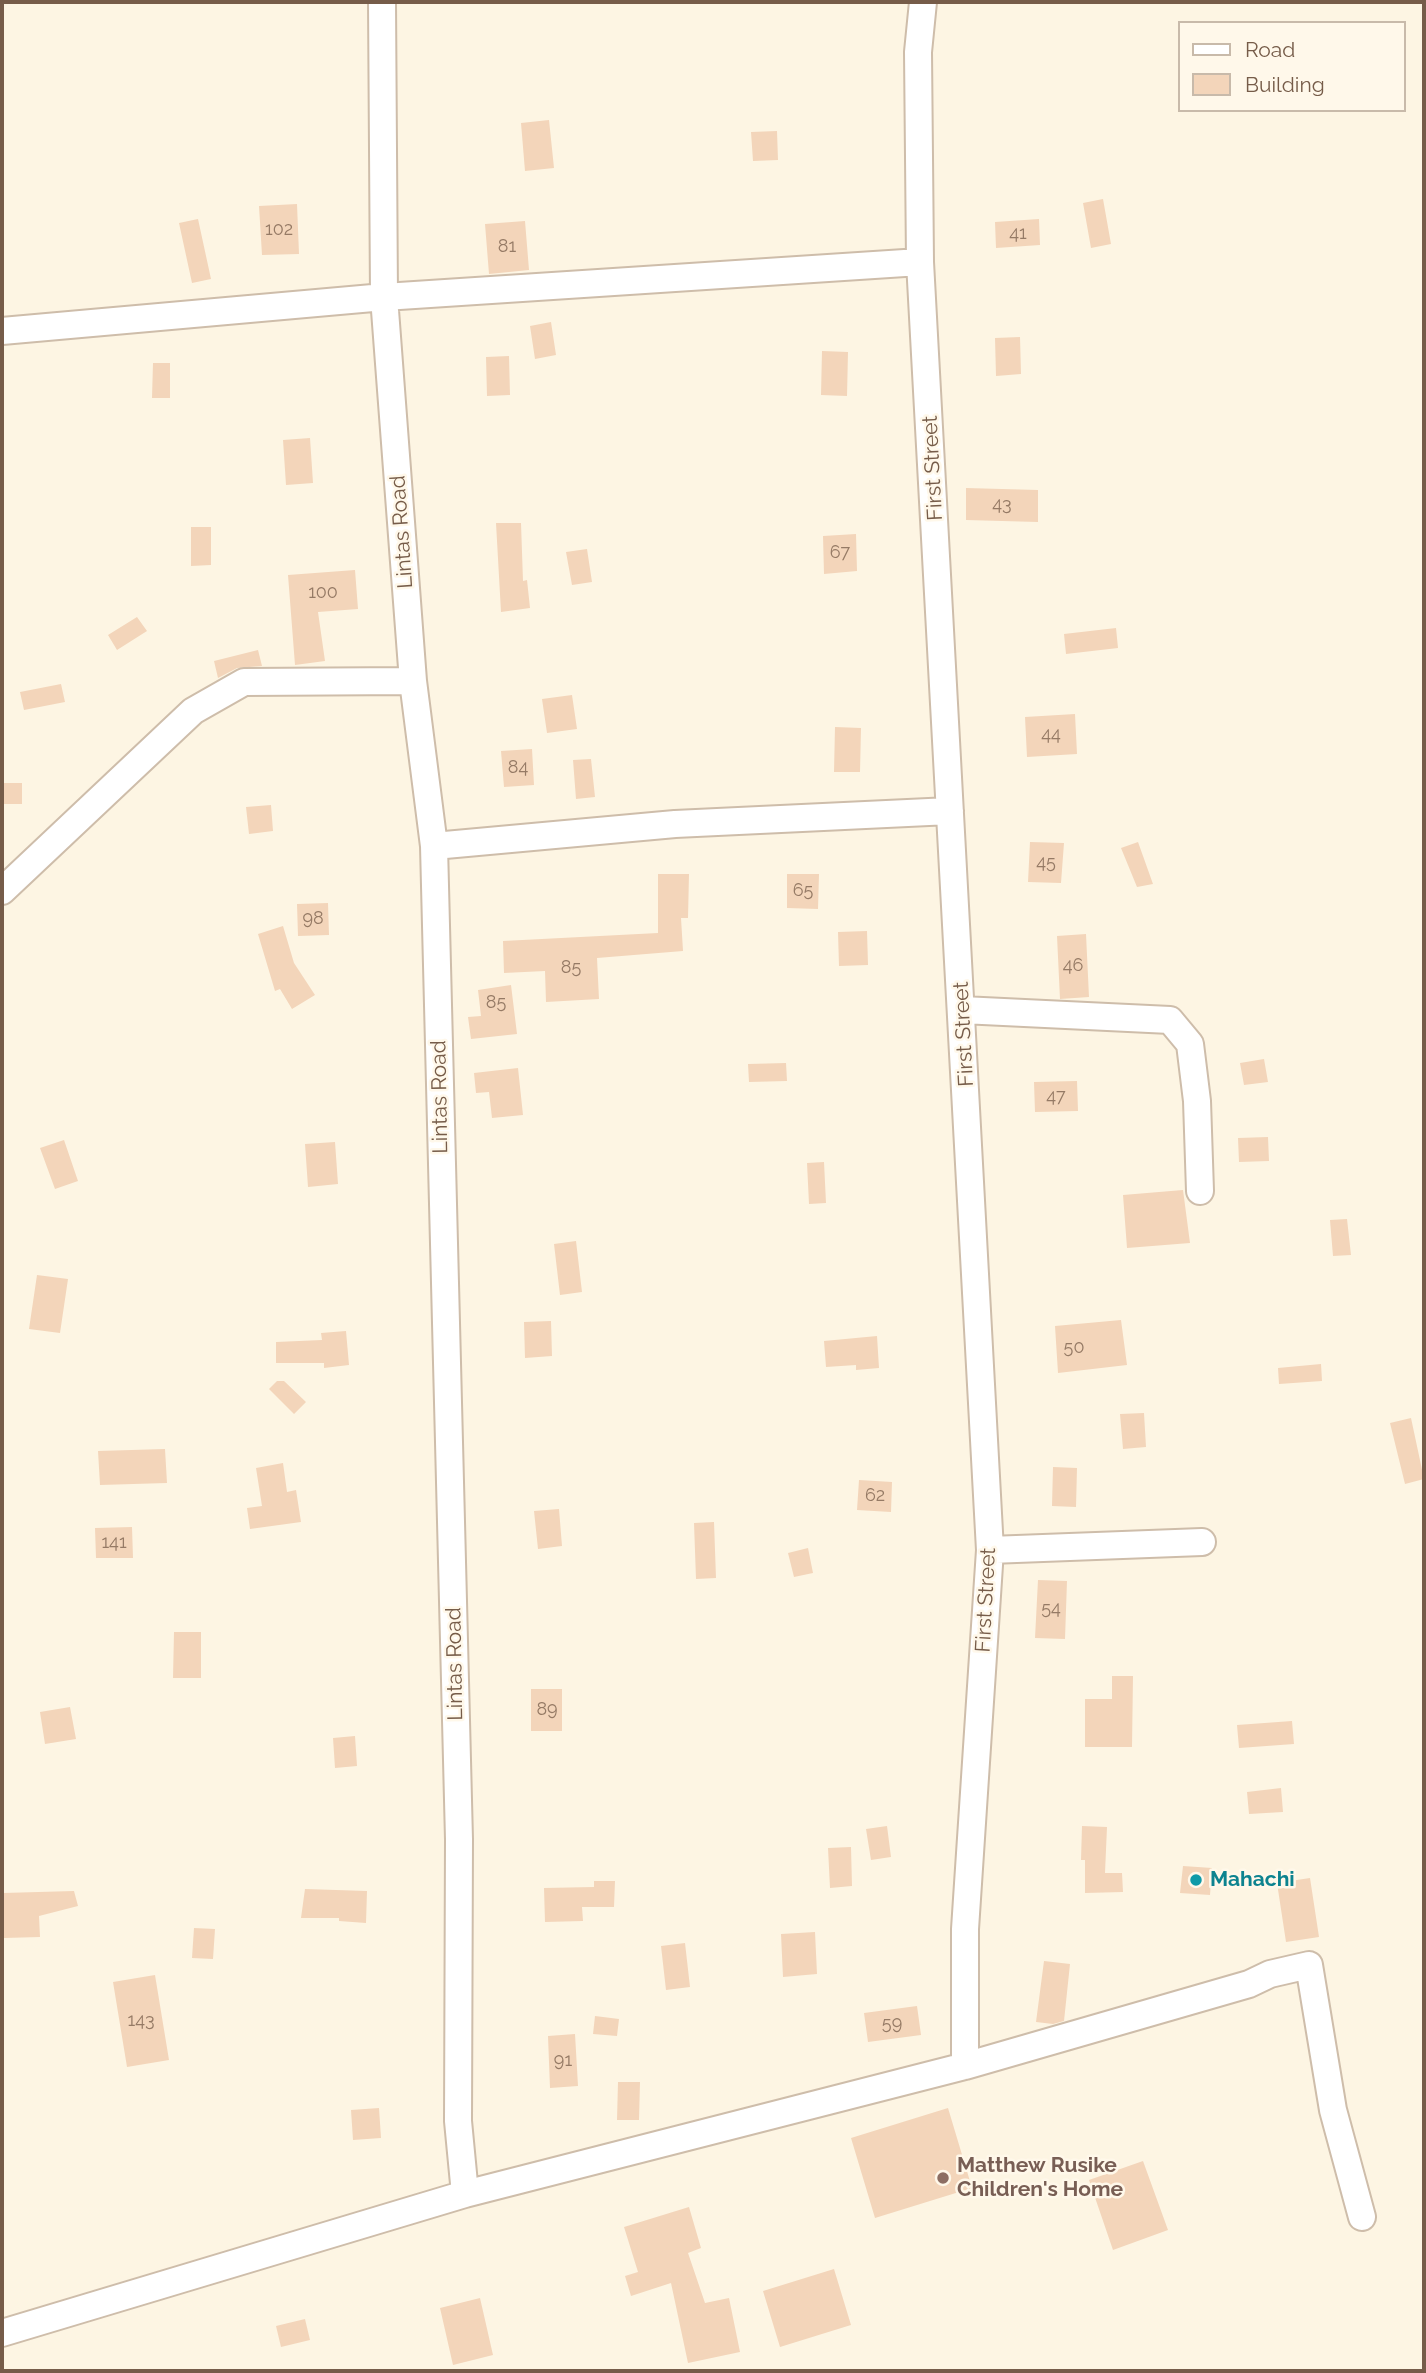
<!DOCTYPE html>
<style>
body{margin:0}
#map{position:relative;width:1426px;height:2373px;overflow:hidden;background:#fdf5e3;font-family:Raleway,sans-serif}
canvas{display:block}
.frame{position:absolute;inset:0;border:4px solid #765c49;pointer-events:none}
.legend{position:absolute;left:1178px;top:21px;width:228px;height:91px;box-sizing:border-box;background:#fff8ea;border:2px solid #c8baaa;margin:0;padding:9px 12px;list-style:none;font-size:21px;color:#765c49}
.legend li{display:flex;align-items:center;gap:14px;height:35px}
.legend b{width:35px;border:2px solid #c8baaa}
</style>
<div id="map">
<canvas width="1426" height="2373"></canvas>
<div class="frame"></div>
<ul class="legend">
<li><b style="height:9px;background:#fff"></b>Road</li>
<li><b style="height:19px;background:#f3d5ba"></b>Building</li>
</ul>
</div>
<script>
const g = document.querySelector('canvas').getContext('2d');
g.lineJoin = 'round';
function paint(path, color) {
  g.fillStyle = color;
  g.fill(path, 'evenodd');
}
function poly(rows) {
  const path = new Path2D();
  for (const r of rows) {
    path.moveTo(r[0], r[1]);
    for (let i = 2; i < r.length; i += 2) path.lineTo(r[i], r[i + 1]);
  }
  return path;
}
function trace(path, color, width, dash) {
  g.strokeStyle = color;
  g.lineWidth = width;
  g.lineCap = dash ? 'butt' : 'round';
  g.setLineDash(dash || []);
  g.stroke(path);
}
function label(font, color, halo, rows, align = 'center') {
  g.font = font + ' Raleway,sans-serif';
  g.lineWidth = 5;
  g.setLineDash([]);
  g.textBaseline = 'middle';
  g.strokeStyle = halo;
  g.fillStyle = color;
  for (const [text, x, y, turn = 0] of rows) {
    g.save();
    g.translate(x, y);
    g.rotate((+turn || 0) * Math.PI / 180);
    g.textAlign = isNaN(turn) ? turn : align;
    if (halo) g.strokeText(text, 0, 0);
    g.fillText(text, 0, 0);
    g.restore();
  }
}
paint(poly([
 [549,120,554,168,525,171,521,123],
 [777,131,778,160,753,161,751,132],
 [1103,199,1111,244,1091,248,1083,203],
 [297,204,299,254,262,255,259,206],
 [198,219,211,279,192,283,179,223],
 [1039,219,1040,245,996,248,995,222],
 [525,221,529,270,489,274,485,224],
 [551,322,556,355,535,359,530,326],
 [1020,337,1021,374,996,376,995,338],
 [822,351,848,352,847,396,821,395],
 [509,356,510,395,487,396,486,357],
 [153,363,170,363,170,398,152,398],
 [310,438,313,483,286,485,283,440],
 [966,488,1038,490,1038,522,966,520],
 [496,523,521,523,523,581,527,580,530,608,501,612],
 [191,527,211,527,211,565,191,566],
 [856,534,857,571,824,574,823,536],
 [587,549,592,582,572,585,566,552],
 [355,570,358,609,318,612,325,661,295,665,288,575],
 [137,617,147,631,117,650,108,635],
 [1116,628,1118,648,1066,654,1064,634],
 [258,650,262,666,237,668,218,678,214,661],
 [61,684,65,702,24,710,20,692],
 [572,695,577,729,547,733,542,699],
 [1075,714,1077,754,1027,757,1025,717],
 [835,727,861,728,860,772,834,772],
 [532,749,534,785,504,787,501,751],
 [591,759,595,797,576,799,573,760],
 [2,783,22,783,22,804,2,804],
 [271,805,273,831,249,834,246,807],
 [1030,842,1064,843,1061,883,1028,882],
 [1138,842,1153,884,1137,887,1121,848],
 [658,874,689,874,688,918,681,918,683,951,597,958,599,999,546,1002,545,971,504,973,503,941,658,933],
 [787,874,819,874,818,909,787,908],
 [328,903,329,935,298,936,297,904],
 [283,926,294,963,315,995,292,1009,280,989,275,991,258,934],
 [867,931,868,965,839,966,838,932],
 [1086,934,1089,997,1060,999,1057,936],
 [511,985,517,1034,471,1039,468,1017,481,1016,478,990],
 [1264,1059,1268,1082,1244,1085,1240,1063],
 [786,1063,787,1081,749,1082,748,1064],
 [518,1068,523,1115,492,1118,489,1092,476,1093,474,1073],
 [1077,1081,1078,1111,1035,1112,1034,1082],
 [1268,1137,1269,1161,1239,1162,1238,1138],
 [64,1140,78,1181,55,1189,40,1148],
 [335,1142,338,1184,308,1187,305,1144],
 [824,1162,826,1203,809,1204,807,1163],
 [1183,1190,1190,1243,1127,1248,1123,1195],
 [1347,1219,1351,1255,1333,1256,1330,1220],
 [576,1241,582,1292,560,1295,554,1244],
 [37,1275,68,1279,60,1333,29,1329],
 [1121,1320,1127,1365,1058,1373,1055,1326],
 [551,1321,552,1356,525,1358,524,1322],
 [346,1331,349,1365,324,1368,324,1363,276,1363,276,1342,322,1340,321,1333],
 [877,1336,879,1368,856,1370,856,1365,826,1367,824,1341],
 [1321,1364,1322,1381,1279,1384,1278,1368],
 [277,1381,284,1381,306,1402,294,1414,269,1389],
 [1144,1413,1146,1447,1123,1449,1120,1414],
 [1411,1418,1424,1479,1405,1484,1390,1423],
 [165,1449,167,1483,100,1485,98,1451],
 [283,1463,287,1492,296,1490,301,1522,250,1529,247,1508,262,1506,256,1468],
 [1053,1467,1077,1468,1076,1507,1052,1506],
 [859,1480,892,1482,891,1512,857,1510],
 [559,1509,562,1546,538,1549,534,1511],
 [714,1522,716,1578,696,1579,694,1523],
 [132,1527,133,1558,96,1558,95,1528],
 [808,1548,813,1573,794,1577,788,1553],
 [1038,1580,1067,1581,1065,1639,1035,1638],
 [174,1632,201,1632,201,1678,173,1678],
 [1112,1676,1133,1676,1132,1747,1085,1747,1085,1699,1112,1699],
 [531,1689,562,1689,562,1731,531,1731],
 [70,1707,76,1739,45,1744,40,1712],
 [1292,1721,1294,1744,1239,1748,1237,1725],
 [355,1736,357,1766,335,1768,333,1738],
 [1281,1788,1283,1812,1249,1814,1247,1792],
 [887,1826,891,1857,871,1860,866,1829],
 [1082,1826,1107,1827,1105,1873,1122,1873,1123,1892,1085,1893,1085,1860,1081,1860],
 [851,1847,852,1886,830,1888,828,1848],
 [1183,1866,1212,1868,1210,1895,1180,1893],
 [1310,1878,1319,1937,1286,1942,1277,1883],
 [594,1881,615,1881,614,1907,582,1907,583,1921,545,1922,544,1888,594,1887],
 [305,1889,367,1891,366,1923,339,1921,339,1918,301,1918],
 [74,1891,78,1906,39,1916,40,1937,4,1938,3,1893],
 [194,1928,215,1929,213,1959,192,1958],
 [815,1932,817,1974,783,1977,781,1934],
 [685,1943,690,1987,666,1990,661,1946],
 [1044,1961,1070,1964,1064,2021,1053,2024,1036,2022],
 [155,1975,169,2060,127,2067,113,1982],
 [917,2006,921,2035,868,2042,864,2013],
 [595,2016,619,2019,617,2036,593,2034],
 [575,2034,578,2086,550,2088,548,2036],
 [618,2082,640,2082,639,2120,617,2120],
 [379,2108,381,2138,353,2140,351,2110],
 [948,2108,972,2188,875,2218,851,2138],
 [1143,2161,1168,2230,1113,2250,1089,2180],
 [689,2207,701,2248,688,2253,705,2303,729,2298,740,2352,688,2363,671,2283,631,2296,625,2276,638,2272,624,2227],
 [834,2269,851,2325,780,2347,763,2291],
 [480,2298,493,2355,453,2365,440,2308],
 [305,2319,310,2340,281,2347,276,2326]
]), '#f3d5ba');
const minor = poly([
 [382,2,384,297,413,681,434,846,459,1839,458,2121,465,2194],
 [923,2,918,52,920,262,990,1550,965,1929,965,2066],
 [2,331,384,297,920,262],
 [434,846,675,824,950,811],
 [2,891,193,711,244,682,413,681],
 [962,1010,1170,1020,1190,1044,1197,1101,1200,1191],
 [990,1550,1202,1542],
 [2,2333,465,2194,965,2066,1249,1984,1270,1974,1309,1965,1333,2110,1362,2217]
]);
trace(minor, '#cebdaa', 30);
trace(minor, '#fff', 26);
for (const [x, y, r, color] of [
 [1196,1880,7,"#0f9aa8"],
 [943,2178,7,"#8d6e63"]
]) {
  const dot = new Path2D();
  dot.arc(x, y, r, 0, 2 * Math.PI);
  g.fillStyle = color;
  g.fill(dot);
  trace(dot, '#fff8ea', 2.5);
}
label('18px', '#957a65', null, [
 ["102",279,230],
 ["41",1018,234],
 ["81",507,247],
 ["43",1002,505],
 ["67",840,553],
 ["100",323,593],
 ["44",1051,735],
 ["84",518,768],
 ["45",1046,863],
 ["65",803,891],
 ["98",313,919],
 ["46",1073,966],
 ["85",571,968],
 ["85",496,1003],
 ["47",1056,1097],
 ["50",1074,1348],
 ["62",875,1496],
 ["141",114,1543],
 ["54",1051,1609],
 ["89",547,1710],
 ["143",141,2021],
 ["59",892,2024],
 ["91",563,2061]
]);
label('21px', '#765c49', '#fff8ea', [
 ["First Street",933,468,-93],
 ["Lintas Road",402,532,-94],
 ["First Street",964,1034,-93],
 ["Lintas Road",440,1097,-91],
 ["First Street",986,1600,-87],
 ["Lintas Road",455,1664,-91]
]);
label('bold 21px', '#0d838f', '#fff8ea', [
 ["Mahachi",1210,1880]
], 'left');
label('bold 21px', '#785e54', '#fff8ea', [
 ["Matthew Rusike",957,2166],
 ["Children's Home",957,2190]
], 'left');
</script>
